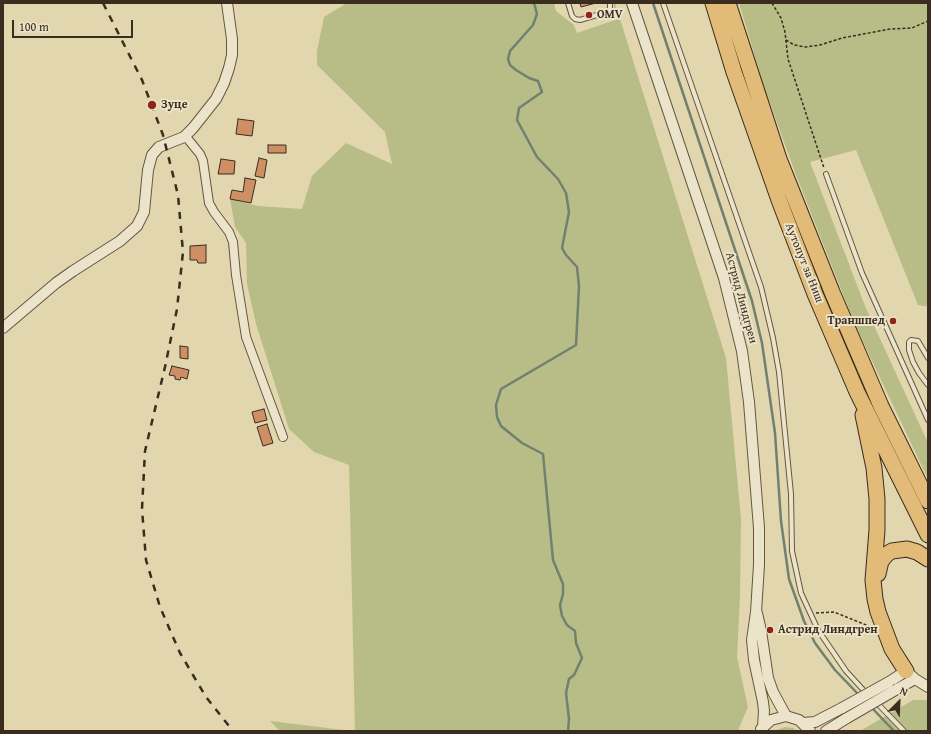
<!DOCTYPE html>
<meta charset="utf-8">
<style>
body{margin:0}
#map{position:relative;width:931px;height:734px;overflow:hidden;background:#e2d6ae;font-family:"Gentium Book Plus",serif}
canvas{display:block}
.frame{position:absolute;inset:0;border:4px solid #3a2c1e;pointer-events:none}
.north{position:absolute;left:879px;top:682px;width:40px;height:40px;-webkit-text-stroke:3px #ece4ca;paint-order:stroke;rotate:24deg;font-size:11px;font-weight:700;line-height:16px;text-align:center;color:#3a2c1e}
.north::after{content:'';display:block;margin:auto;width:14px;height:18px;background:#3a2c1e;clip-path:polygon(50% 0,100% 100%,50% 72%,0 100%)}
.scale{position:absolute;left:12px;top:20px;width:121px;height:18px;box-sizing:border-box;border:2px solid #3a2c1e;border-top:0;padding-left:5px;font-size:12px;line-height:14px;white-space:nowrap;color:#3a2c1e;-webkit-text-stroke:3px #ece4ca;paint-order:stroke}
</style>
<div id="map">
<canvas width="931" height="734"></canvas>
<div class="frame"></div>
<div class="north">N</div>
<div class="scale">100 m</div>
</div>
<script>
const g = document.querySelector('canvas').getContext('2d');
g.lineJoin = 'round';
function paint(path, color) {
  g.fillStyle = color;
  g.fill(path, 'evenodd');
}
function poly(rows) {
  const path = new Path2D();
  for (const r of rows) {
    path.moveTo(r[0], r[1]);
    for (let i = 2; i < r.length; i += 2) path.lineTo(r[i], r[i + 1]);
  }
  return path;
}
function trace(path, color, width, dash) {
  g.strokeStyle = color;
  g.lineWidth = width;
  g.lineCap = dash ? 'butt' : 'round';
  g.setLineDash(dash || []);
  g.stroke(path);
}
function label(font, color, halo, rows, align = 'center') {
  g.font = font + ' "Gentium Book Plus",serif';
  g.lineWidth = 4;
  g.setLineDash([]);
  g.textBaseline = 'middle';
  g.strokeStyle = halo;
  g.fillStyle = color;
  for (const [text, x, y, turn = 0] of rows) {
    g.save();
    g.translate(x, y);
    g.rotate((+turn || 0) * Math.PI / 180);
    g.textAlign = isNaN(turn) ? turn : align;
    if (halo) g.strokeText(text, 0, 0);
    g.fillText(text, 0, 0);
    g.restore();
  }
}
paint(poly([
 [347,3,554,3,556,11,574,25,577,33,618,19,613,3,615,3,726,358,741,519,740,597,737,657,748,707,739,728,739,731,355,731,349,465,314,452,289,429,256,324,247,284,246,243,235,227,230,199,258,206,302,209,312,176,346,143,392,164,385,132,317,65,317,51,324,17],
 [739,3,928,3,928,306,924,306,918,305,856,150,810,162,865,306,928,443,928,479,855,325,796,175,763,84],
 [913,700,928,700,928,731,860,731],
 [270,721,352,731,280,731],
 [785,727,793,728,797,731,774,731]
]), '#b8bd87');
trace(poly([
 [534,3,537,14,533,25,510,51,508,59,510,65,516,70,529,78,538,81,542,92,519,108,517,120,537,157,558,179,566,193,569,212,562,248,566,255,577,267,579,286,576,345,501,389,496,405,497,417,501,426,522,443,543,454,553,560,563,584,563,594,560,605,562,616,567,625,575,631,576,643,582,658,574,675,569,679,566,693,569,719,568,731],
 [653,3,752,301,762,343,775,433,781,521,789,579,804,621,815,643,835,670,859,695],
 [871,707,894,731]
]), '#718171', 2.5);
const building = poly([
 [580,3,596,3,581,7,580,3],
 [238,119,254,121,252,136,236,134,238,119],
 [268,145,286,145,286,153,268,153,268,145],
 [259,158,267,160,264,178,255,176,259,158],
 [221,159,235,161,234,174,218,174,221,159],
 [245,178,256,180,251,203,230,199,232,190,243,192,245,178],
 [206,245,206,263,198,263,197,260,190,260,190,246,206,245],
 [180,346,188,347,188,359,180,358,180,346],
 [172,366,189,370,187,379,181,377,180,380,175,379,175,376,169,375,172,366],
 [264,409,267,420,255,423,252,412,264,409],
 [267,424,273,443,263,446,257,427,267,424]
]);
paint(building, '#cf8f65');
trace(building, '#3a2c1e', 1);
const service = poly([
 [568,3,572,16,575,19,580,20,607,12,610,8,610,3],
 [663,3,761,287,773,338,779,372,791,494,792,551,801,593,818,630,846,671,867,694],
 [826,174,862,273,928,420],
 [928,358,918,341,911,340,909,342,909,350,913,362,919,373,928,385],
 [875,701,904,731]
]);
const minor = poly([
 [184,137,187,138,200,154,203,161,209,203,214,212,229,232,233,242,236,275,246,337,283,437]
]);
const tertiary = poly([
 [632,3,724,278,742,351,749,402,759,528,759,565,756,612,752,640,754,660,763,702,764,711,763,727],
 [3,328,56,283,73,271,120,241,137,226,144,212,148,170,152,155,159,147,184,137,193,128,216,99,224,83,229,68,232,55,232,39,227,3],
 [757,613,761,631,768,678,773,692,786,716],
 [889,682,906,671,915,679,928,687],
 [897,689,915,679],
 [803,723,815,722,842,708],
 [761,729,771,720,786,716,799,720,810,731],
 [826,731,847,718]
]);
const motorway = poly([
 [713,3,734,72,779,200,815,294,857,392,928,535],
 [728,3,779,159,832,292,881,406,928,501],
 [863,415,874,468,877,499,877,530,873,580,875,599,878,612,892,649,906,671],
 [878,574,881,561,887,554,892,551,907,549,917,552,928,559]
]);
trace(service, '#645642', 6);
trace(minor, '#645642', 10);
trace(tertiary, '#645642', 12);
trace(motorway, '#3a2c1e', 17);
trace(poly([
 [772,3,781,18,785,32,788,59,824,168],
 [786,40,794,45,806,47,820,45,842,38,890,29,912,28,928,21],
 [816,613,834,612,871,627]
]), '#3a2c1e', 1.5, [3, 2]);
trace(service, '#ece4ca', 4);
trace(minor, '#ece4ca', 8);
trace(tertiary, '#ece4ca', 10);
trace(motorway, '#e1bb77', 15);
trace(poly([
 [103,3,142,80,163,135,178,195,183,252,177,309,165,367,145,451,142,509,146,560,160,607,180,653,206,697,233,731]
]), '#3a2c1e', 2.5, [7, 7]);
const tertiaryBridge = poly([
 [842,708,889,682],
 [847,718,897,689]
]);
trace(tertiaryBridge, '#645642', 12, []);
trace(tertiaryBridge, '#ece4ca', 10);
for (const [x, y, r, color] of [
 [589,15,4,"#8f2418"],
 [152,105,5,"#8f2418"],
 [893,321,4,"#8f2418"],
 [770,630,4,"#8f2418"]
]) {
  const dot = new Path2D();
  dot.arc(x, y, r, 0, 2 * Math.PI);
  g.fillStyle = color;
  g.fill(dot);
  trace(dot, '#ece4ca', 1.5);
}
label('bold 12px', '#3a2c1e', '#ece4ca', [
 ["OMV",597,15],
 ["Зуце",161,105],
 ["Траншпед",885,321,"right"],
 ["Астрид Линдгрен",778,630]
], 'left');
label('12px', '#3a2c1e', '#ece4ca', [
 ["Аутопут за Ниш",804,263,68],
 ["Астрид Линдгрен",741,298,75]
]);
</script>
